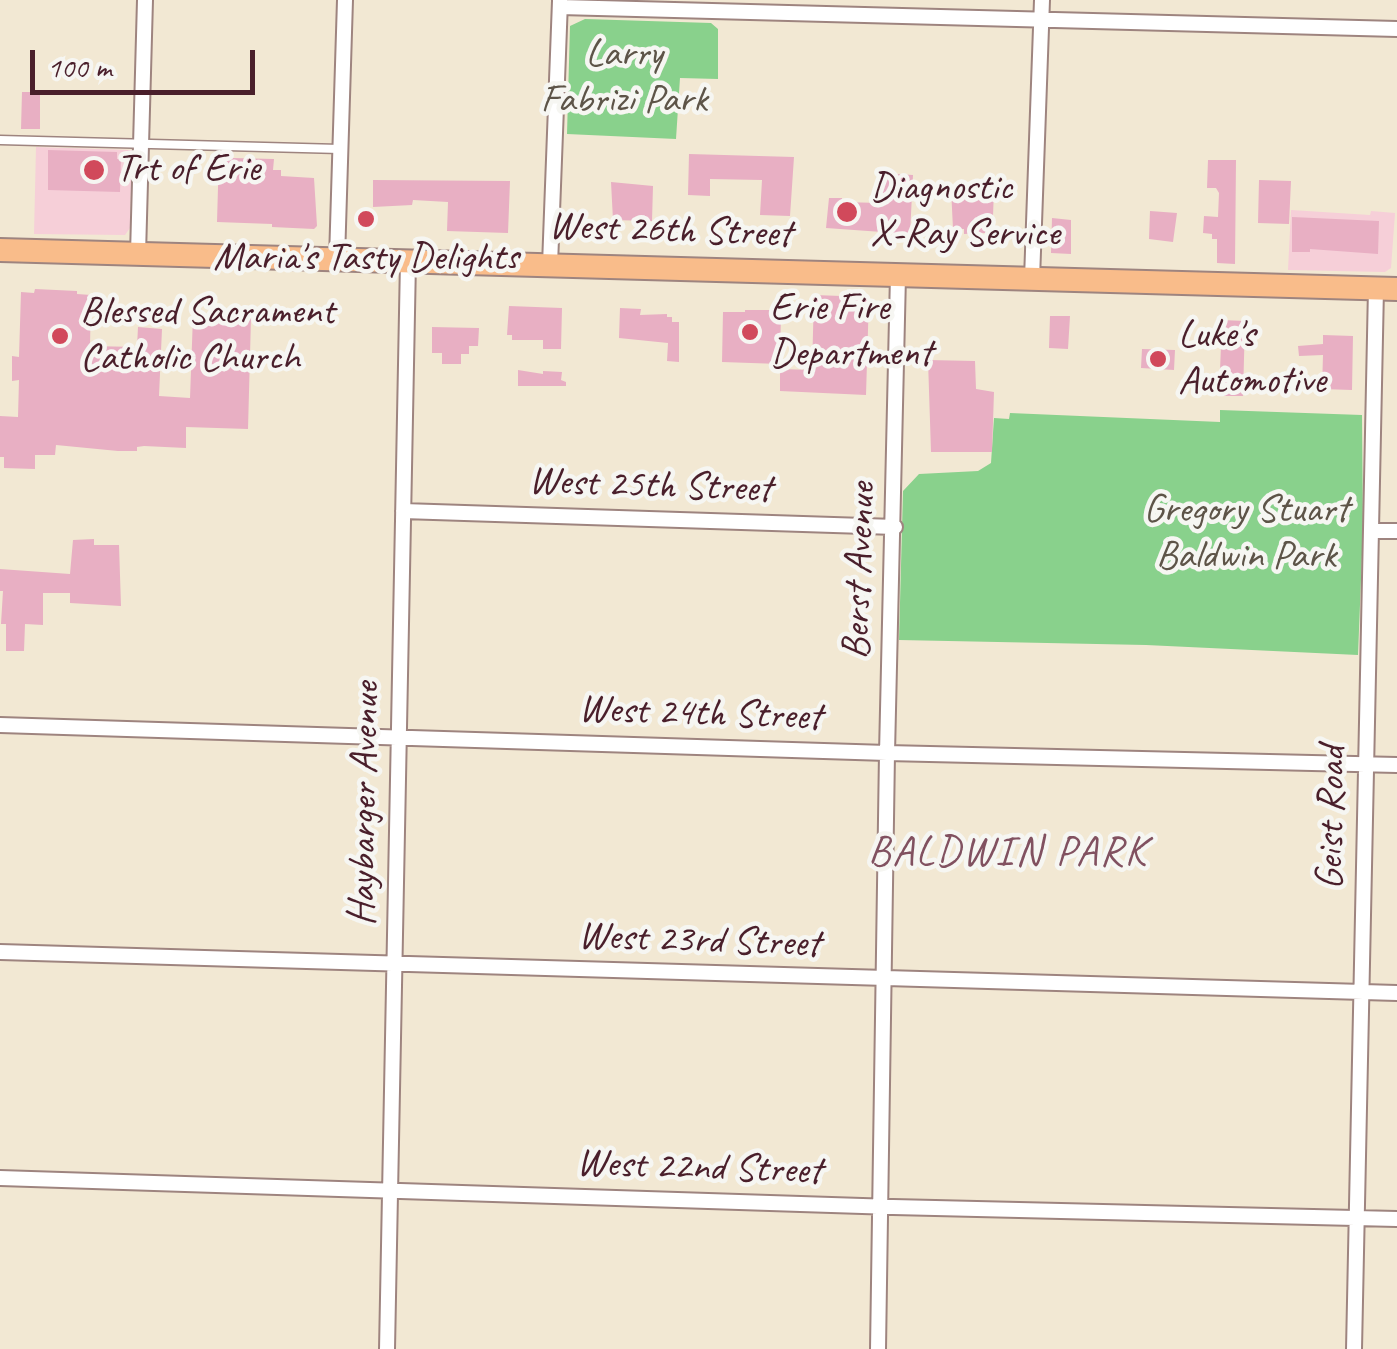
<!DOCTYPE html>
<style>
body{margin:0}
#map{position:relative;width:1397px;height:1349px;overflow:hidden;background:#f2e8d3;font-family:Caveat,sans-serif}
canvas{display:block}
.scale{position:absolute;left:30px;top:50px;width:225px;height:45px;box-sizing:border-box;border:5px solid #4a1f2b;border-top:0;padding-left:12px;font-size:30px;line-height:35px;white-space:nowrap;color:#4a1f2b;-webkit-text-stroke:8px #f6f6f2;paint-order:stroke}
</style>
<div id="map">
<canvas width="1397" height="1349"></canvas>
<div class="scale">100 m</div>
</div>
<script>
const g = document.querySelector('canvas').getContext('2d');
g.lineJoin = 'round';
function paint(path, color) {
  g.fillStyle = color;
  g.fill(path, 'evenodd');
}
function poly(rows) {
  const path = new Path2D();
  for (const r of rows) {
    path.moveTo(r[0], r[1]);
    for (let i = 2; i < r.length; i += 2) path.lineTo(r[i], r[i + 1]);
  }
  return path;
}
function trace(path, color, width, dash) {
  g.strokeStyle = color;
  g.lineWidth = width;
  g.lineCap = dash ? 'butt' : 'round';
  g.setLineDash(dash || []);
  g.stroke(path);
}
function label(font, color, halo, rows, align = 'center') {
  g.font = font + ' Caveat,sans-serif';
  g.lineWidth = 9;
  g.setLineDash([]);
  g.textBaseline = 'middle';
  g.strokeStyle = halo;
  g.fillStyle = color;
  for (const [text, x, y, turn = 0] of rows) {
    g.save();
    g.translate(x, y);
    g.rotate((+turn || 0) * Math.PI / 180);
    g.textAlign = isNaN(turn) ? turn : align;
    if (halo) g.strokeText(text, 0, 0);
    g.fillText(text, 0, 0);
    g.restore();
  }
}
paint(poly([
 [36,147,132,150,130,228,125,235,34,234],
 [1291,210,1370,215,1371,211,1395,213,1391,268,1385,272,1288,270]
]), '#f6cfd8');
paint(poly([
 [585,19,711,23,718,29,718,79,680,78,676,139,567,134,570,26],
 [1220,410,1362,415,1363,529,1358,655,1146,645,899,640,903,491,919,474,978,471,991,463,994,418,1009,419,1010,413,1220,422]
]), '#89d18c');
paint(poly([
 [22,92,40,92,40,129,21,129],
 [48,150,117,152,117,159,121,159,120,192,48,190],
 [219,153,232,154,232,158,274,159,273,170,281,170,281,176,314,178,317,226,314,229,272,227,272,224,217,222],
 [689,154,794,157,790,216,760,215,762,180,710,179,710,196,688,195],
 [1208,160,1236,160,1235,264,1217,263,1217,239,1212,239,1212,234,1203,233,1204,216,1218,217,1219,193,1216,188,1207,188],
 [881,173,913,175,910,234,826,228,829,198,842,198,842,202,880,203],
 [373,180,510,181,508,233,447,231,448,202,413,200,412,205,373,207],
 [1259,180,1291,181,1289,224,1258,223],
 [611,182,653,186,652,221,613,220],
 [951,188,994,189,993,216,985,233,964,234,964,229,953,229],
 [1150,211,1177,213,1173,242,1149,239],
 [1292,217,1379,221,1378,254,1310,249,1310,252,1292,252],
 [1052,218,1071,220,1071,254,1051,253],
 [35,289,77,291,77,294,91,295,90,346,137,347,138,327,162,329,159,396,190,398,193,316,251,318,248,429,186,427,186,448,144,446,137,447,137,451,118,451,56,445,55,455,35,455,35,469,4,468,4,457,0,457,0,416,18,417,19,380,12,381,12,356,19,357,21,292,34,293],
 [814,295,869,297,866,395,780,391,780,369,812,370],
 [509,306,562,308,561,349,543,349,543,340,512,340,512,335,507,335],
 [620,308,641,309,640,315,667,314,667,317,672,317,672,322,679,322,679,362,667,361,668,343,619,338],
 [745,310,781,310,780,364,722,362,723,312,745,312],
 [1050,316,1070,316,1068,349,1049,348],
 [1222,320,1245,321,1243,396,1219,396],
 [432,327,479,328,478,346,469,346,469,354,461,354,461,364,442,364,442,353,432,353],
 [1323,335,1353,336,1352,390,1322,389,1323,355,1299,356,1298,346,1323,344],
 [1142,349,1175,350,1174,370,1141,368],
 [928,360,975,361,976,389,994,392,992,452,931,452],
 [518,370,543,374,543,371,562,372,561,380,566,382,566,386,518,386],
 [94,539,94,545,119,545,121,606,70,603,70,593,43,593,43,625,25,624,24,651,6,651,6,624,1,624,3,591,0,591,0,569,70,574,73,540]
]), '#e8afc3');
const service = poly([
 [0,140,340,149]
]);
const minor = poly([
 [560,7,1397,29],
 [138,254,145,0],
 [337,259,345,0],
 [550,265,560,1],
 [1032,279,1042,0],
 [403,511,895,527],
 [1371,531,1397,531],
 [0,725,887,753,1397,765],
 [0,952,1397,993],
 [0,1178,893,1207,1397,1219],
 [387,1349,408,261],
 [878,1349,887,753,898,275],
 [1354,1349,1376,288]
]);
const primary = poly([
 [0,250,1397,289]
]);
trace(service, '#9e847f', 11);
trace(minor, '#9e847f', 18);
trace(primary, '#9e847f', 26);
trace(service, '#fff', 8);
trace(minor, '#fff', 14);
trace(primary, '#f9bc8a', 22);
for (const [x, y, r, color] of [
 [94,170,12,"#d1495b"],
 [847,212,12,"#d1495b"],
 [366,219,10,"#d1495b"],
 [750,332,10,"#d1495b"],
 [60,336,10,"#d1495b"],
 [1158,359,10,"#d1495b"]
]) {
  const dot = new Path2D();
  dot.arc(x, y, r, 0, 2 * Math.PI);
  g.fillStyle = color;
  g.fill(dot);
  trace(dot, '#f6f6f2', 4);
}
label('40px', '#5d5448', '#f6f6f2', [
 ["Larry",624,55],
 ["Fabrizi Park",624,101],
 ["Gregory Stuart",1246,511],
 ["Baldwin Park",1246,557]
]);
label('40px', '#4a1f2b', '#f6f6f2', [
 ["Trt of Erie",116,170],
 ["Diagnostic",870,189],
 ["X-Ray Service",870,235],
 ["Maria's Tasty Delights",366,259,"center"],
 ["Erie Fire",770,309],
 ["Department",770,355],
 ["Blessed Sacrament",80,313],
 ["Catholic Church",80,359],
 ["Luke's",1178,336],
 ["Automotive",1178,382]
], 'left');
label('40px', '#4a1f2b', '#f6f6f2', [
 ["West 26th Street",670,231,2],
 ["West 25th Street",650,486,2],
 ["Berst Avenue",860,571,-88],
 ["West 24th Street",700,714,2],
 ["Haybarger Avenue",365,804,-89],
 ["Geist Road",1332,818,-89],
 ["West 23rd Street",699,941,2],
 ["West 22nd Street",699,1168,2]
]);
g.letterSpacing = '2.5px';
label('42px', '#815160', '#f6f6f2', [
 ["BALDWIN PARK",1008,853]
]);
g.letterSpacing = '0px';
</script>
